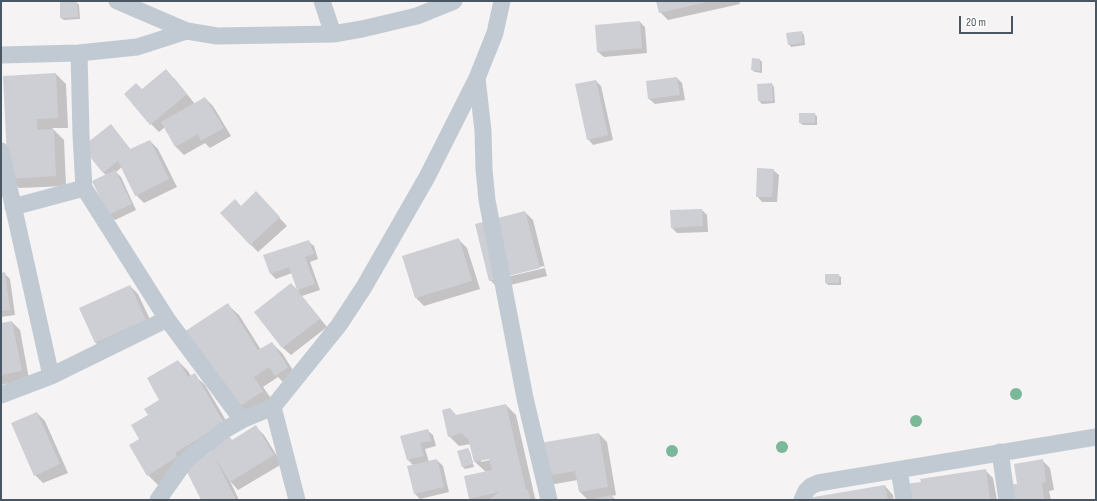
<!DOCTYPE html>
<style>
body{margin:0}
#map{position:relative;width:1097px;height:501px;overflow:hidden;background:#f5f3f3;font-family:"Sofia Sans Condensed",sans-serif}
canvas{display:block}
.frame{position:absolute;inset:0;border:2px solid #4a5661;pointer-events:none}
.scale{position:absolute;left:959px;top:16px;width:54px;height:18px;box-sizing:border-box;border:2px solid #4a5661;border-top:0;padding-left:5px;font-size:12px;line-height:14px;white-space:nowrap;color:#4a5661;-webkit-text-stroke:3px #fff;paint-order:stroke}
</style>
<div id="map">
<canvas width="1097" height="501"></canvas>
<div class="frame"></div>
<div class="scale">20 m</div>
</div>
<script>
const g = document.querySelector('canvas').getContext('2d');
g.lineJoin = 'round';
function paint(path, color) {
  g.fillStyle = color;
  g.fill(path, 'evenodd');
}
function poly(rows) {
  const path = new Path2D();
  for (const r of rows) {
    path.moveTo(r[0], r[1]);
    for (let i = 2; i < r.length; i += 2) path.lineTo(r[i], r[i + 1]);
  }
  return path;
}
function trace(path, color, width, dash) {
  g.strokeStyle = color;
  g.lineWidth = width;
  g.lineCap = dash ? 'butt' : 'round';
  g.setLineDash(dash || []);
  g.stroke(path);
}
paint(poly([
 [657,1,739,1,740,4,668,20,660,12],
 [76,2,79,5,80,19,64,20,61,18],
 [640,22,645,27,647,53,604,57,598,52],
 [802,32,804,35,805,45,791,47,789,44],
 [760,60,762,62,762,73,755,72,752,70],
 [56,74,66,84,68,128,52,128,64,140,66,186,19,188,9,178],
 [174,78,195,104,205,98,213,106,231,136,210,148,205,143,184,155,176,147,165,127,159,132,151,124,142,90],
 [677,78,682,83,685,100,655,104,649,99,647,82],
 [596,81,601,86,613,140,593,145,588,139],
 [772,84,774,87,775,103,762,104,759,101,758,85],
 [814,114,817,116,817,125,803,125,800,123],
 [116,131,131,150,150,141,158,149,177,187,144,203,136,195,122,167,116,172,121,177,136,210,115,220,109,215,106,175,103,172],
 [773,170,779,175,777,202,762,202,757,196],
 [264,201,287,226,258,252,250,244,241,207],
 [702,210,707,215,708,232,677,233,672,228],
 [525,212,533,220,547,276,498,288,490,280],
 [544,266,545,268,494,280,494,278],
 [459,240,467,248,480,289,424,306,416,298],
 [308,241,314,246,318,259,310,262,320,290,302,296,327,327,291,355,283,348,291,284,299,291,292,273,276,279,270,273],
 [4,273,10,279,15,315,1,317,1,274],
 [838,275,841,277,841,285,828,285,826,283],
 [130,286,138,294,154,328,104,351,96,343,80,309],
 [228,305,239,315,261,350,272,343,282,353,298,378,286,385,278,377,263,387,273,401,245,419,185,332],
 [12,322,20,330,29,379,1,385,1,324],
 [178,361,188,371,191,376,194,375,205,385,234,434,228,437,232,441,256,427,264,435,282,464,238,490,230,481,239,500,203,500,186,468,158,485,148,475,140,439,149,415,161,400],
 [223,440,213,452,184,463],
 [506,405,516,415,535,498,537,500,472,500,470,498,486,472,475,462,471,444,459,446,449,436,450,409,457,416],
 [494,457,494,459,481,462,481,460],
 [37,413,45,421,68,473,43,483,35,475],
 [427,430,433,435,436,446,425,449,429,462,437,460,443,466,449,492,420,499,415,494,414,466,408,460],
 [599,434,607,442,616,495,612,496,616,500,595,500,595,499,588,500,580,492,578,480,549,485,535,445],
 [468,449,470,452,474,467,465,469,463,467,458,452],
 [1042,460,1050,468,1054,490,1049,491,1051,500,1010,500,1018,485],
 [985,470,993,478,997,500,908,500,922,482],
 [885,486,893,495,894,500,805,500]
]), '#0003');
paint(poly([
 [77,1,78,17,60,18,60,2],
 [656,1,707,1,707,2,659,13],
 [640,21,642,48,597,52,595,25],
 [802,31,803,43,788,45,786,33],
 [752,58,760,59,760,71,751,70],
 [166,69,187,94,150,125,124,94,136,83,142,89],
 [56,73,58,118,37,119,37,130,54,129,56,176,8,179,3,76],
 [677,77,680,95,648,99,646,81],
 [596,80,608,135,587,140,575,84],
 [772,83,773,101,758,101,757,84],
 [205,97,224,128,201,141,198,134,175,147,161,122],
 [799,113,815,113,815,123,799,123],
 [111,124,130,149,150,140,169,179,135,196,118,161,103,173,82,147],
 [757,168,774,169,772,197,756,197],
 [115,170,132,204,108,215,92,181],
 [256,191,280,217,250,245,220,213,235,199,241,206],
 [702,209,703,226,671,228,670,210],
 [525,211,540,268,489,281,475,224],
 [459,238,472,281,415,298,402,256],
 [309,240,314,254,305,257,315,284,297,290,320,319,282,348,254,312,291,283,297,290,289,267,270,274,263,255],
 [5,272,10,310,1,311,1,273],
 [825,274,839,274,839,283,825,283],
 [130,285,146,320,95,343,79,308],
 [228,303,258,350,272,342,288,367,275,376,269,367,254,377,263,391,234,410,184,332],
 [12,321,22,371,1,375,1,323],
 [178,360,188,377,195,373,224,423,175,453,177,457,147,476,129,445,139,439,131,425,148,415,144,409,159,400,147,378],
 [506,404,526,490,528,490,530,500,489,500,499,492,469,499,464,476,492,470,489,459,474,462,468,438,467,439,462,433,448,437,442,410,450,408,456,415],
 [37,412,60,464,34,476,11,423],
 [256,425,274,455,230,482,214,456,236,500,201,500,184,466,211,452,210,449,230,437,232,440],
 [428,429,431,441,420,443,424,456,407,460,400,436],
 [599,433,608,487,579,492,575,471,540,477,534,444],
 [468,448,473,464,462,467,457,451],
 [437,459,444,487,414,494,407,466],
 [1043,459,1046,482,1042,483,1044,500,1009,500,1006,485,1017,484,1014,464],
 [986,469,990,500,907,500,904,484,921,482,920,479],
 [885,485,888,500,802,500,802,499],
 [612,495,614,500,594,500,594,499]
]), '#cdcfd5');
trace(poly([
 [117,1,187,31,217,36,333,34,362,29,417,16,454,1],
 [322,1,333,34],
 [187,31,137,47,79,53,81,135,84,188,167,319,242,420],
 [1,55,79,53],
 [477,78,483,131,484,169,487,200,525,398,549,500],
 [1,151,51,376],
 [13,207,84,188],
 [1,395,51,376,167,319],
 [273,407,297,500],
 [1000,452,1007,500],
 [899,470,904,500],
 [158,500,184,463,191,456,226,429,242,420,273,407,339,325,364,287,427,177,477,78,495,33,502,1],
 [802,500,806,491,811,486,818,483,1096,437]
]), '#c1cad2', 17);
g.fillStyle = '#7bb799';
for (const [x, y] of [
 [1016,394],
 [916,421],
 [782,447],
 [672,451]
]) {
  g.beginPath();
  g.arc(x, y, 6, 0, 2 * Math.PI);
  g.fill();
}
</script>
